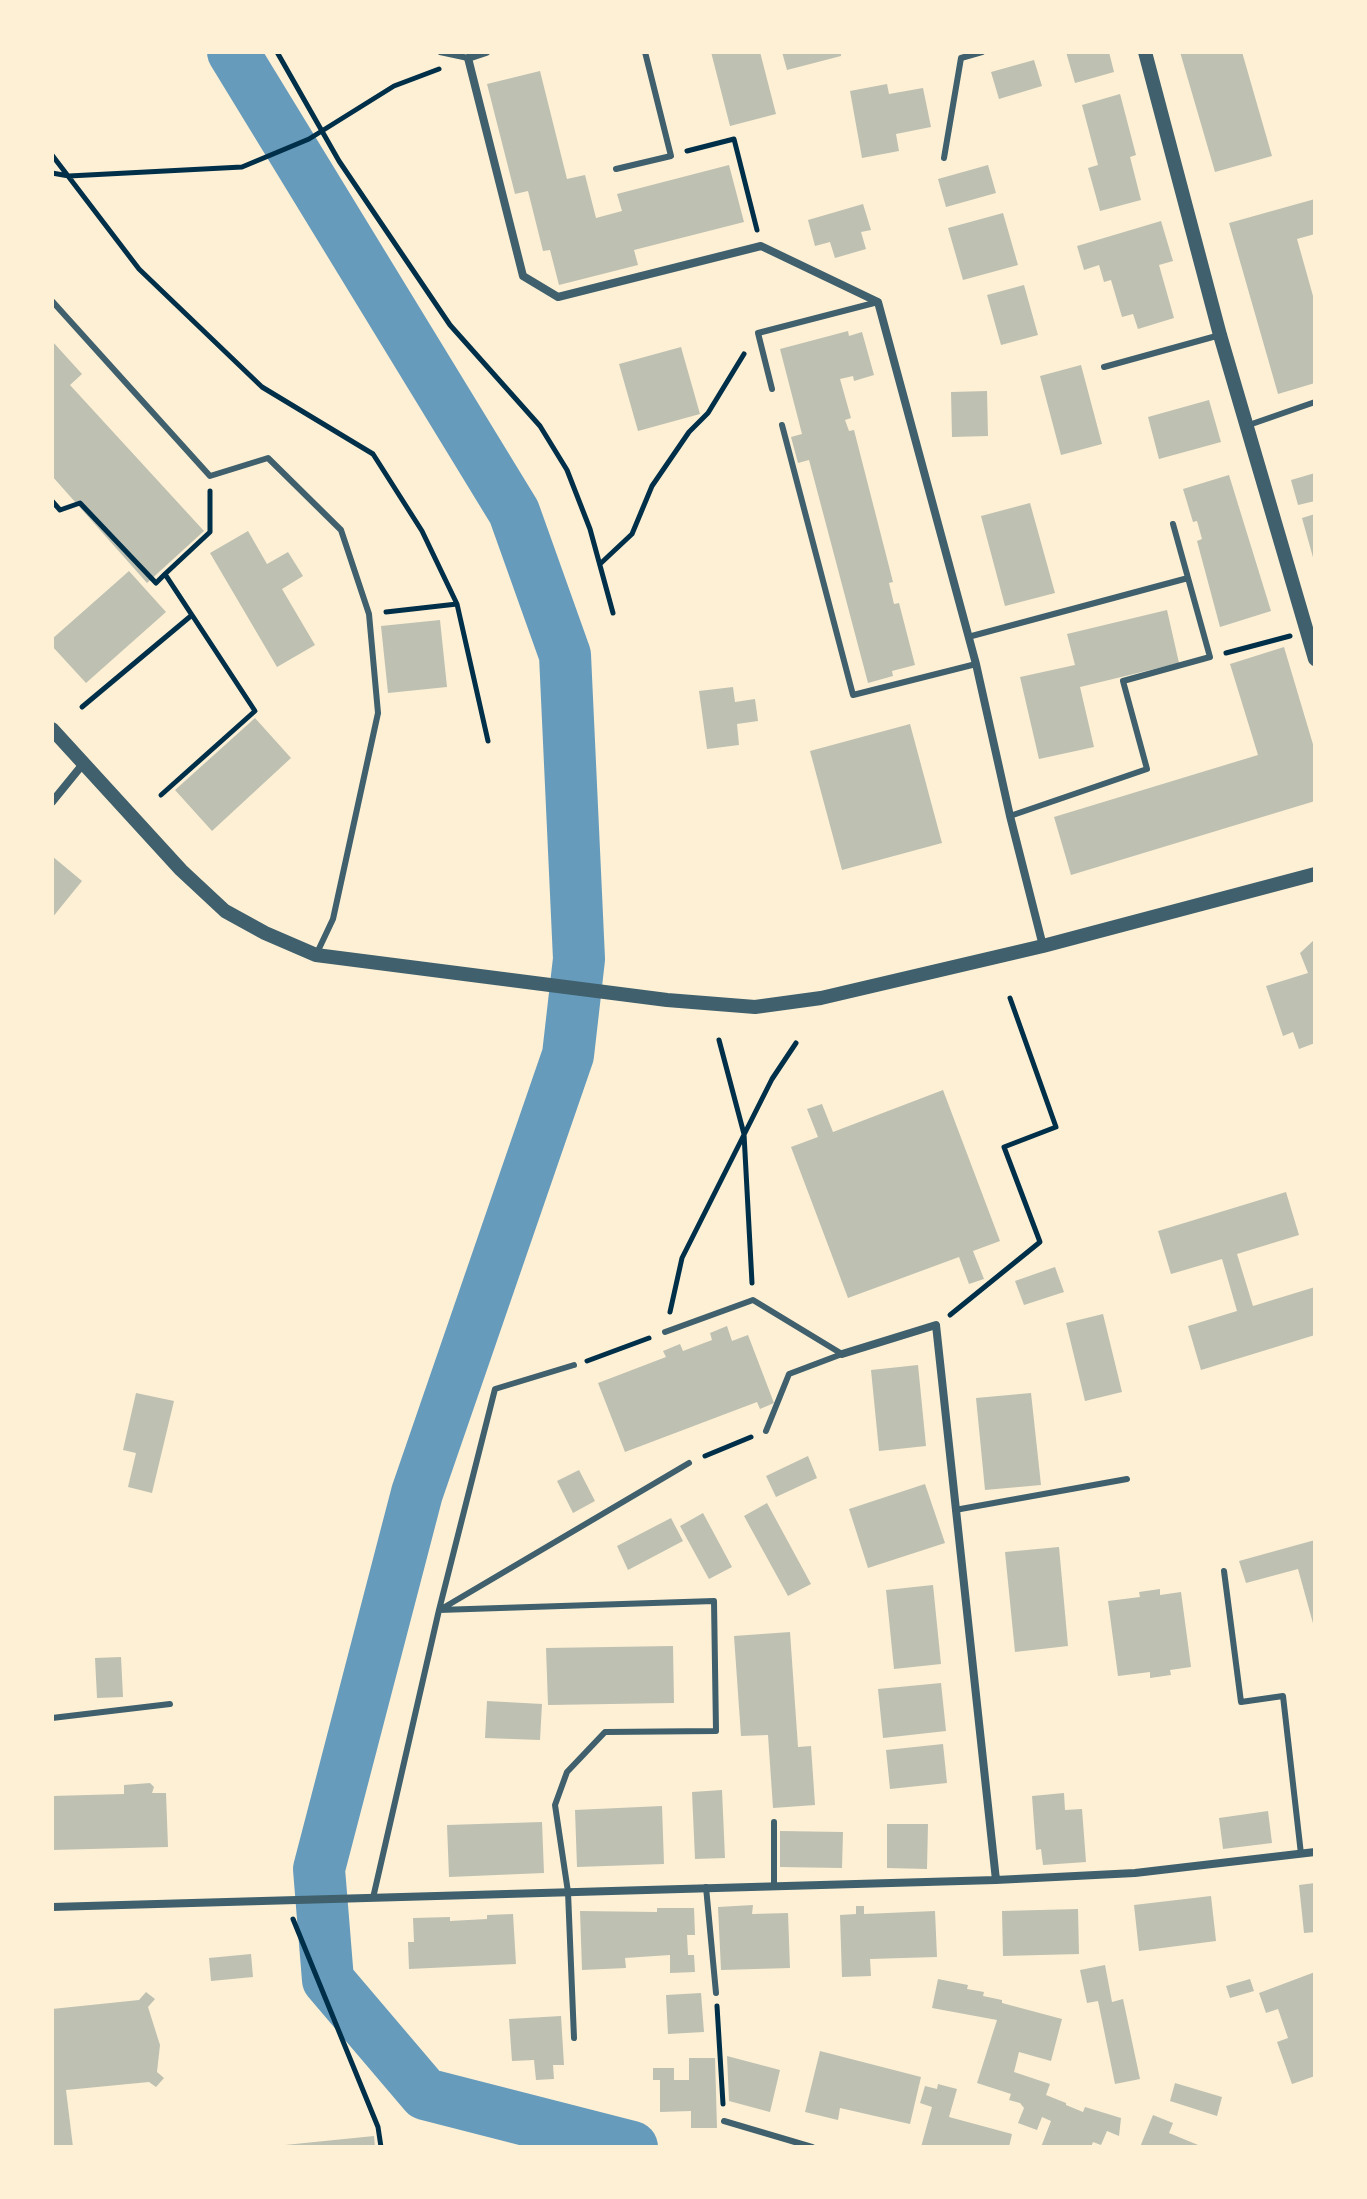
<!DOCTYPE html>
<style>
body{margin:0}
#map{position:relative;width:1367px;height:2199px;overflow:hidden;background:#fdf0d5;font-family:"Source Sans 3",sans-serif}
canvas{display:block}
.frame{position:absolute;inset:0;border:54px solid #fdf0d5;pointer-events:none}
</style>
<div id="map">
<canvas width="1367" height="2199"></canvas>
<div class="frame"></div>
</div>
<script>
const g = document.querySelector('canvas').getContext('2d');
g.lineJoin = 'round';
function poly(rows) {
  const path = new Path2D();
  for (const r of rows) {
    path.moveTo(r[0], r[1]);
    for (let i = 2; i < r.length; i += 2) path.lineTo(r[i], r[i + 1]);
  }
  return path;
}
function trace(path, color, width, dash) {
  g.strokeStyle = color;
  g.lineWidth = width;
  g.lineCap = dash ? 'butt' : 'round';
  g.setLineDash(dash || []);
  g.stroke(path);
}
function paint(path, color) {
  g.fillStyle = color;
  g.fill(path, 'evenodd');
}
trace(poly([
 [233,52,514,512,565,655,579,959,568,1055,417,1493,319,1869,328,1980,425,2094,632,2147]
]), '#669bbc', 52);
paint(poly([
 [711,52,760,52,776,114,730,126],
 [782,52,841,52,841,56,787,70],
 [1066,52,1109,52,1114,72,1075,83],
 [1180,52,1242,52,1272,156,1215,172],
 [1034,60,1042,86,999,99,991,72],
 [540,71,567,179,585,175,596,218,622,211,617,194,729,165,744,222,634,250,638,265,559,285,550,250,543,251,528,191,515,194,487,84],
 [887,84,889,94,923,88,931,127,896,134,899,151,862,158,850,91],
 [1120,94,1136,155,1130,157,1141,200,1100,211,1088,168,1098,165,1082,105],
 [988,165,996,193,946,207,938,179],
 [1315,199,1315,234,1297,239,1315,303,1315,383,1278,394,1229,223],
 [863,204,871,230,861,232,866,249,835,258,830,242,815,246,808,220],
 [1003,213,1018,265,963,280,948,228],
 [1161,221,1173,261,1159,265,1174,318,1138,329,1133,314,1122,317,1111,280,1104,282,1099,265,1084,270,1077,246],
 [1024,285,1038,335,1001,345,987,295],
 [848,331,849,336,862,332,874,375,854,381,853,376,840,379,851,418,845,420,849,431,854,430,893,582,889,583,894,604,899,603,915,665,892,671,893,676,868,683,809,460,798,463,791,437,802,434,780,349],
 [52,341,82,374,70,385,204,531,147,583,52,476],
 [681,347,700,414,638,431,619,364],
 [1081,365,1102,444,1061,455,1040,376],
 [987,391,988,436,952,437,951,392],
 [1209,400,1221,442,1159,459,1148,417],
 [1315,473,1315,501,1298,505,1291,480],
 [1229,475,1271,611,1220,627,1197,541,1202,539,1197,521,1193,522,1183,489],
 [1030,503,1055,593,1005,606,981,516],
 [1315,514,1315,561,1314,561,1302,518],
 [248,531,267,564,288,552,303,576,282,589,315,645,277,667,210,553],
 [129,571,166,612,86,683,52,646,52,639],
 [1167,610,1179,663,1080,687,1094,747,1039,759,1020,677,1075,665,1067,634],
 [440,620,447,687,388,693,381,626],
 [1284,647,1315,751,1315,801,1071,875,1054,817,1258,755,1230,664],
 [733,687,735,702,755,699,758,721,737,724,739,745,707,749,699,691],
 [255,718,291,758,212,831,175,790],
 [910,724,942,843,842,870,810,751],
 [52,856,82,881,52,918],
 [1315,939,1315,1043,1299,1049,1293,1032,1283,1036,1266,986,1308,973,1300,953],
 [943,1090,1000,1241,973,1251,984,1279,969,1284,959,1257,848,1298,791,1147,818,1137,807,1109,822,1104,833,1132],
 [1286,1192,1299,1235,1237,1254,1253,1306,1315,1287,1315,1335,1201,1370,1188,1326,1237,1311,1222,1259,1171,1274,1158,1231],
 [1055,1267,1064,1292,1024,1305,1015,1281],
 [1103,1314,1122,1392,1085,1401,1066,1323],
 [727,1326,732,1341,748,1335,774,1403,760,1409,757,1402,625,1452,598,1383,666,1357,663,1351,680,1344,683,1351,712,1340,710,1333],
 [918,1365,926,1446,879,1451,871,1370],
 [136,1393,174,1401,152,1493,128,1487,136,1453,123,1450],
 [1031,1393,1041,1485,985,1490,976,1398],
 [808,1456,817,1478,776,1497,766,1476],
 [579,1470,595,1501,573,1513,557,1481],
 [925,1484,945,1543,868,1568,849,1509],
 [767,1503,811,1584,788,1596,744,1516],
 [703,1513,732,1567,709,1579,680,1526],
 [671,1518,683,1541,628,1570,617,1546],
 [1315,1540,1315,1627,1314,1627,1298,1569,1246,1583,1239,1561],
 [1059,1547,1068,1646,1015,1652,1005,1552],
 [933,1585,941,1664,894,1669,886,1590],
 [1160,1589,1160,1595,1181,1592,1191,1667,1170,1670,1171,1675,1150,1678,1150,1672,1118,1676,1108,1601,1140,1597,1139,1592],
 [790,1632,798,1747,811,1746,815,1805,773,1808,768,1735,741,1736,734,1636],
 [673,1646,674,1703,548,1705,546,1648],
 [121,1657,123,1697,97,1698,95,1658],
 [941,1683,946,1731,883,1738,878,1689],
 [487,1701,542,1704,540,1740,485,1738],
 [943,1744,947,1783,890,1789,886,1750],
 [150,1783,154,1787,152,1793,166,1793,168,1847,52,1850,52,1796,124,1794,124,1785],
 [722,1790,725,1858,695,1859,692,1792],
 [1064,1793,1065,1810,1082,1809,1086,1862,1043,1865,1041,1849,1036,1850,1032,1796],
 [662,1806,664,1864,577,1867,575,1810],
 [1268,1811,1272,1843,1223,1849,1219,1818],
 [542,1822,544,1873,449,1877,447,1825],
 [887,1824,928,1824,927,1869,887,1868],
 [780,1831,843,1832,842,1868,780,1867],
 [1315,1883,1315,1932,1304,1933,1299,1885],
 [1211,1896,1216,1941,1139,1951,1134,1905],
 [753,1905,752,1914,788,1913,790,1968,721,1970,718,1907],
 [856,1906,864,1906,864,1914,935,1911,937,1957,870,1959,871,1976,842,1977,840,1915,856,1914],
 [657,1908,694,1908,695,1935,687,1935,688,1955,694,1955,695,1972,670,1973,670,1955,625,1958,626,1968,582,1970,580,1911,657,1912],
 [1078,1909,1079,1954,1003,1956,1002,1911],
 [513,1914,516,1964,409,1969,408,1942,414,1942,413,1918,450,1917,450,1921,487,1919,487,1915],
 [251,1954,253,1977,211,1981,209,1958],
 [1105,1965,1112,2002,1123,1999,1140,2079,1115,2084,1098,2001,1087,2003,1080,1970],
 [1315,1972,1315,2076,1292,2084,1277,2042,1288,2038,1278,2009,1266,2013,1259,1993],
 [938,1979,968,1985,967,1989,984,1992,983,1996,1002,2000,1002,2003,1062,2019,1051,2061,1019,2052,1014,2072,1050,2084,1046,2095,1066,2103,1066,2105,1083,2112,1085,2107,1121,2118,1119,2136,1107,2131,1101,2145,1093,2142,1091,2147,1041,2147,1051,2121,1042,2117,1037,2130,1018,2123,1024,2108,1020,2103,1009,2100,1011,2094,977,2083,997,2020,932,2008],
 [1250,1979,1254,1991,1230,1998,1226,1986],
 [146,1992,155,1999,148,2007,160,2045,157,2072,164,2078,156,2087,149,2082,66,2090,73,2147,54,2147,52,2009,139,2000],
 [701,1993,704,2032,668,2034,666,1995],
 [561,2016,564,2065,553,2065,554,2079,536,2080,534,2060,512,2061,509,2019],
 [820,2051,921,2077,910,2124,840,2108,838,2120,805,2112],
 [727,2056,780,2070,770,2112,729,2101],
 [689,2058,715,2058,717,2128,691,2128,691,2111,660,2112,660,2080,653,2080,653,2068,674,2068,674,2080,689,2080],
 [1175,2083,1222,2097,1217,2116,1170,2101],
 [938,2084,957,2089,949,2117,1012,2134,1009,2147,921,2147,932,2107,920,2103,925,2086,937,2089],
 [1153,2115,1173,2123,1169,2133,1203,2147,1140,2147],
 [374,2136,375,2147,285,2147,285,2145]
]), '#bec0b2');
trace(poly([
 [277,52,339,161,450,325,540,426,567,470,590,529,613,613],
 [687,151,734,139,757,230],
 [52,155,139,269,262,387,373,454,422,531,457,604,488,741],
 [52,173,69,176,242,167,309,139,394,86,439,69],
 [52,501,60,510,80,503,156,583,165,574],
 [600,564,632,534,652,486,689,432,708,413,744,354],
 [386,612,457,604],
 [1226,653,1290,636],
 [82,707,192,615,165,574,210,532,210,491],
 [161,795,255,711,192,615],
 [719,1040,744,1134,752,1283],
 [670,1312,682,1258,772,1079,796,1043],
 [950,1315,1040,1242,1004,1147,1056,1127,1010,998],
 [587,1361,649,1338],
 [705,1456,751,1437],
 [293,1919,378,2127,381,2147],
 [717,2006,723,2104]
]), '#003049', 5);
trace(poly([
 [440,52,468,58],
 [944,158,961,58,982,52],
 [616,169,671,156,645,52],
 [52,301,210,476,268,458,341,530,369,614,378,713,333,919,316,955],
 [1104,367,1220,335],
 [772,389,758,333,878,302],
 [782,425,853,695,976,664],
 [1246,426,1315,402],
 [968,637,1188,578],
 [1010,816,1147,769,1123,681,1210,657,1173,524],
 [665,1332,753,1300,842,1354],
 [766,1431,789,1374,842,1354],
 [955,1510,1127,1479],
 [1224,1571,1241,1702,1283,1696,1301,1854],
 [443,1608,689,1463],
 [439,1610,495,1389,574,1365],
 [52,1718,170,1704],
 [774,1822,774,1887],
 [706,1887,716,1993],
 [373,1898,439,1610,714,1601,716,1731,605,1732,567,1772,555,1805,568,1892,574,2038],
 [724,2121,812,2147]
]), '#3f606c', 6);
trace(poly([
 [486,52,468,58,523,276,558,297,761,246,878,302,976,664,1010,816,1043,946],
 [52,802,83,764],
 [842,1354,936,1325,996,1880],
 [52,1907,996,1880,1135,1873,1315,1852]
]), '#3f606c', 8);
trace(poly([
 [1145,52,1220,335,1315,659],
 [52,729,181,870,225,911,265,933,316,955,667,1000,755,1007,821,998,1043,946,1315,874]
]), '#3f606c', 14);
</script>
